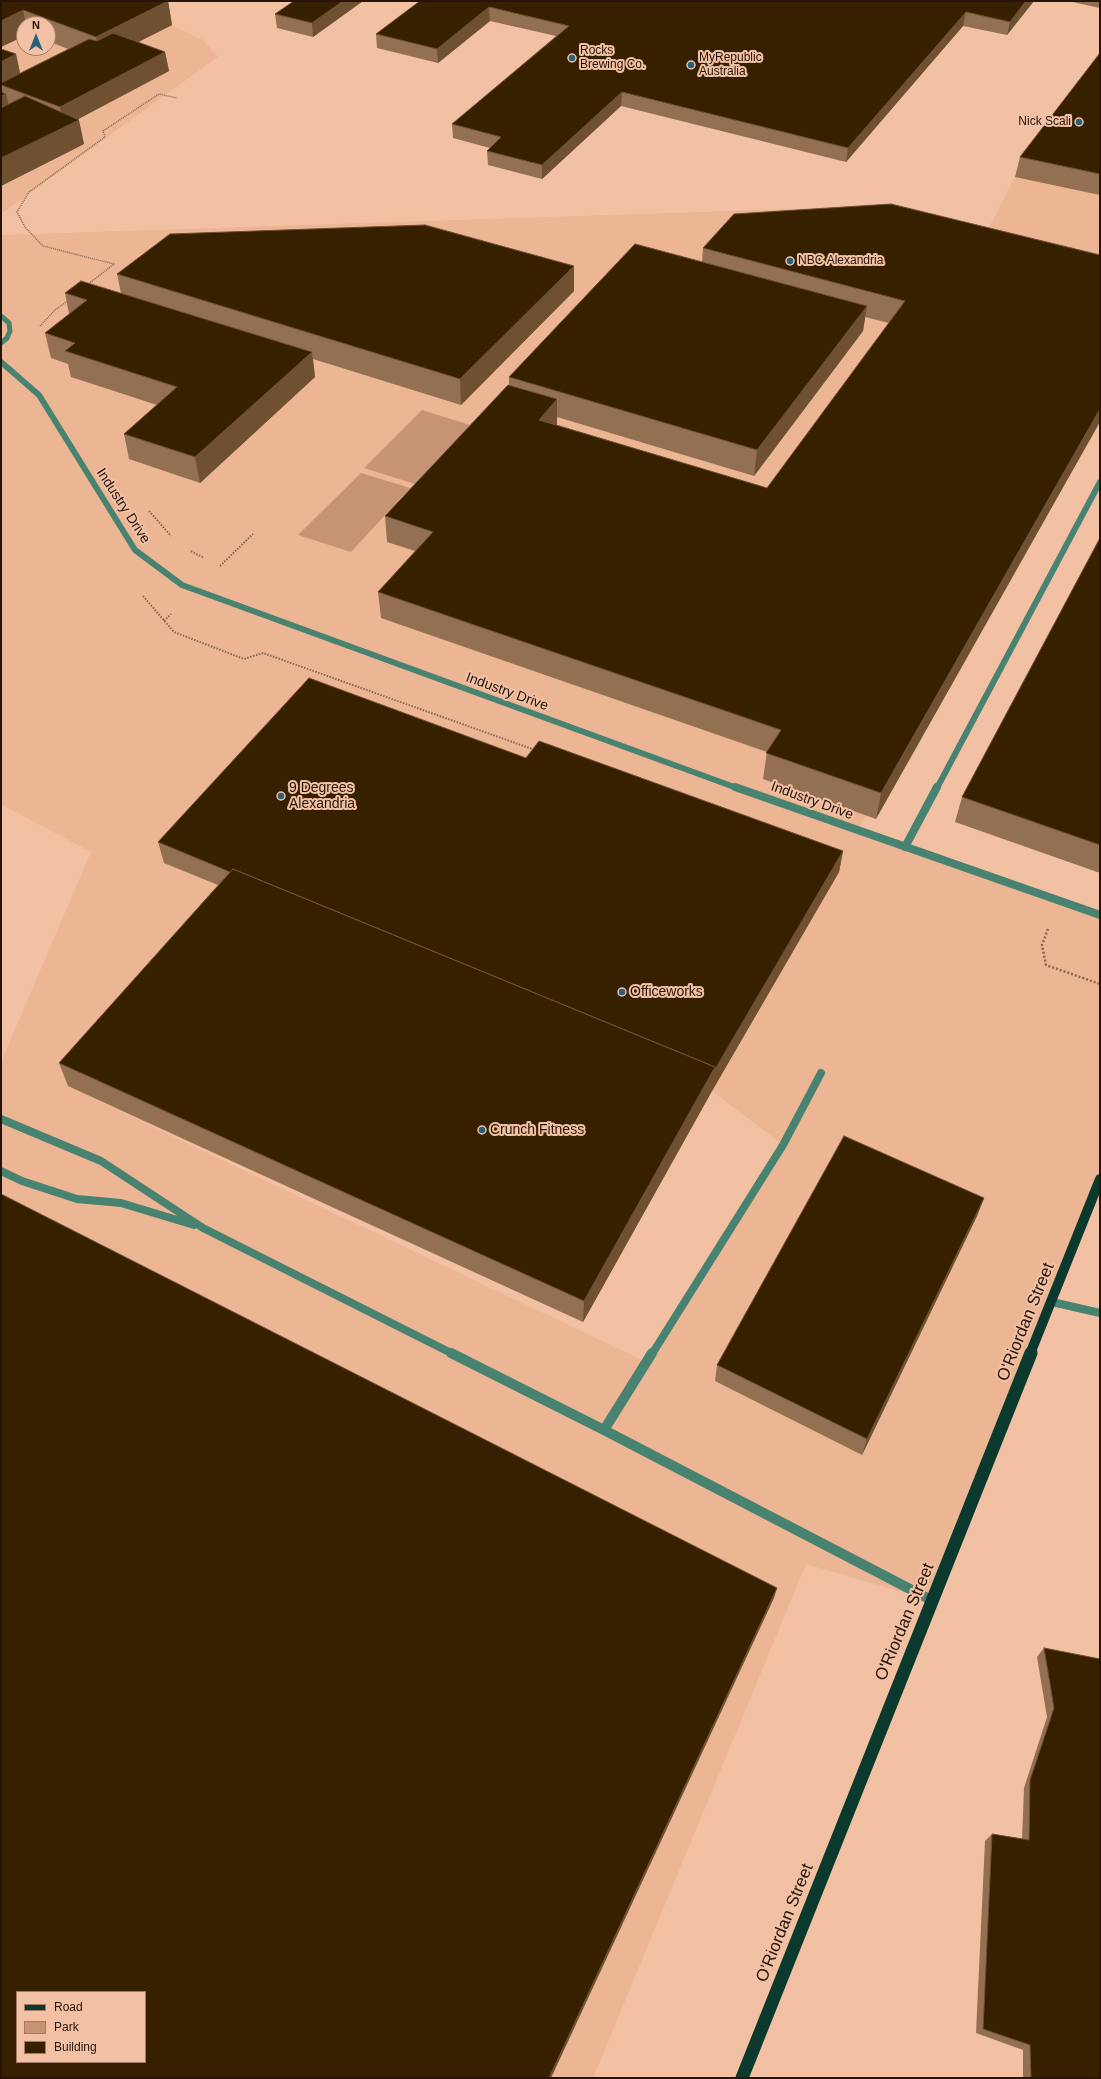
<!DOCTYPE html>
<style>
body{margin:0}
#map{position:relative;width:1101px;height:2079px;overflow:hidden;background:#f2c1a4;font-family:Arial,sans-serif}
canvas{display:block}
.frame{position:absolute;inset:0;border:2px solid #26140a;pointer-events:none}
.legend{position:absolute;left:16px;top:1991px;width:130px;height:72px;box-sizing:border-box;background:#f2c1a4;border:1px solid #a07c66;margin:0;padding:5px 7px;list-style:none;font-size:12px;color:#26140a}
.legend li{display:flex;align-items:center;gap:8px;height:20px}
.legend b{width:20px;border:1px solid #a07c66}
.north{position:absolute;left:16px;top:16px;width:40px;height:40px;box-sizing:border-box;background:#f2c1a4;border:1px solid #a07c66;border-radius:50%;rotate:0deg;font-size:11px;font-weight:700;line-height:16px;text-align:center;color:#26140a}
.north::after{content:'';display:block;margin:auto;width:14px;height:18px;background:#28607a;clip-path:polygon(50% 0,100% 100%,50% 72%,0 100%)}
</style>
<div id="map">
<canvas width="1101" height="2079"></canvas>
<div class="frame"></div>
<ul class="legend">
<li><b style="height:5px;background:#0c392d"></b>Road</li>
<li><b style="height:11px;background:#c69375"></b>Park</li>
<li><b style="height:11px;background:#372000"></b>Building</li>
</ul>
<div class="north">N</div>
</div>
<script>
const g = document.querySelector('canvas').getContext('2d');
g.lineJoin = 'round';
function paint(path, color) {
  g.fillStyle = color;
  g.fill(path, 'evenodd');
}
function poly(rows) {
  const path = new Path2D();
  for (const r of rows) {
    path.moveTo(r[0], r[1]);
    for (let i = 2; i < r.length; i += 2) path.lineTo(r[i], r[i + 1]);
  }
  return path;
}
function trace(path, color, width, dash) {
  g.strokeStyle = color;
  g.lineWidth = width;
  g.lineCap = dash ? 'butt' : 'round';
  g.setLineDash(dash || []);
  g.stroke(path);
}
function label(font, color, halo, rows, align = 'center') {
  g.font = font + ' Arial,sans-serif';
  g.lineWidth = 4;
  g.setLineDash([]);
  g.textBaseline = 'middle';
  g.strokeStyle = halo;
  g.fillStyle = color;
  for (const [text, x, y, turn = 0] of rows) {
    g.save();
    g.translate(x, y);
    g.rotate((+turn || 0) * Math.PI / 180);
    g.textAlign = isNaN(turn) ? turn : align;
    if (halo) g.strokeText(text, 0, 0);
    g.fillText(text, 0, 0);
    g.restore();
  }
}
paint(poly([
 [1,1,118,1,203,40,218,57,1,214],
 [24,24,48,24,48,48,24,48],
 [1100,66,1100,255,987,231,1015,177],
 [824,208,1100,269,1100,419,858,830,1100,915,1100,1179,933,1601,806,1564,593,2078,1,2078,1,1062,91,852,1,804,1,235],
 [712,1091,783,1145,646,1362,105,1104,583,1322],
 [17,1992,145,1992,145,2062,17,2062]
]), '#ecb594');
paint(poly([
 [422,410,470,425,415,484,364,468],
 [361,473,410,488,351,552,298,535]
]), '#c69375');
trace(poly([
 [87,285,114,264,43,246,25,227,17,212,29,192,105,137,103,131,159,94,177,98],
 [40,326,55,310,69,300]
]), '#886754', 1.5, [1, 1]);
trace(poly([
 [149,511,171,536],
 [191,551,204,558],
 [220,566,253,534],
 [143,596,174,632,244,659,263,653,535,750],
 [164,621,171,614]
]), '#886754', 2, [1.5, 1.5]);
trace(poly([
 [1048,929,1042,945,1046,965,1100,984]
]), '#886754', 2.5, [2, 2]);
trace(poly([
 [1,316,9,323,10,331,7,338,1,343]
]), '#478370', 5);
trace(poly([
 [1,362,39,395,135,550,182,585,737,788],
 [937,788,1100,482]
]), '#478370', 6);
trace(poly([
 [735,787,1100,915],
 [905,847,937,787],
 [1,1119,101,1161,203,1228,453,1354],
 [1,1171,22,1181,77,1199,121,1203,194,1225],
 [1052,1302,1100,1313],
 [652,1354,783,1145,821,1073]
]), '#478370', 8);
trace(poly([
 [451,1353,604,1430,933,1601],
 [604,1430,652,1353]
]), '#478370', 10);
trace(poly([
 [1030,1354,1100,1179]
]), '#0c392d', 10);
trace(poly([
 [742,2078,1031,1353]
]), '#0c392d', 13);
paint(poly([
 [1,1,168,1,172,25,138,42,165,52,169,71,78,119,84,144,1,186,1,49,16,54,20,73,68,49,48,41,48,24,24,24,24,36,1,47],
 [363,1,313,37,277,28,275,14],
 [420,1,1034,1,1007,35,963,26,846,162,621,106,542,179,488,165,487,151,490,148,453,138,452,124,556,36,490,21,438,63,377,48,376,34],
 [1068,1,1100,1,1100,8],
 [1100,53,1100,195,1015,177,1020,157],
 [703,248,1100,255,876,819,763,779,767,752,381,618,378,592,415,551,387,542,385,516,509,385,509,377,702,262],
 [865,317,889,323,767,488,557,425,557,417,754,476,863,331],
 [574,266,574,291,461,405,313,359,315,377,200,483,129,459,124,434,157,405,71,377,68,364,51,358,45,333,69,314,65,293,121,293,117,274],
 [1100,538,1100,873,955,822,962,797],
 [526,758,843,851,839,872,712,1091,583,1322,68,1086,59,1063,218,885,164,863,158,842],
 [984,1198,977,1216,862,1455,715,1381,717,1365],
 [1044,1648,1100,1659,1100,2078,1023,2078,1023,2050,976,2033,985,1841,992,1834,1022,1839,1024,1788,1047,1717,1037,1657]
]), '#947052');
paint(poly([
 [168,1,172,25,101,61,96,37],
 [343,1,363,1,313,37,312,23],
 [1026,1,1034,1,1007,35,1010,22],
 [489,7,490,21,438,63,437,49],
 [23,10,26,24,24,24,24,36,1,47,1,21],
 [966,12,963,26,846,162,848,148],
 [165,52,169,71,69,124,79,120,84,144,1,186,1,158,64,127,60,107],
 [16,54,21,78,1,85,1,62],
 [622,92,621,106,542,179,542,165],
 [6,94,12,118,1,123,1,96],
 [574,266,574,291,461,405,460,379],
 [867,306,863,331,754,476,757,450],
 [312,352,315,377,200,483,195,457],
 [557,399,557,425,539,420],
 [1100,409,1100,422,876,819,881,793],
 [843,851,839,872,712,1091,583,1322,584,1301,715,1067],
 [984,1198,977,1216,862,1455,867,1439],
 [777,1588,774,1598,551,2078,549,2078]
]), '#6f5031');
const building = poly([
 [1,1,168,1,96,37,23,10,1,21,1,1],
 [294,1,343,1,312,23,275,14,294,1],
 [420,1,1026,1,1010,22,966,12,848,148,622,92,542,165,487,151,501,137,452,124,569,26,489,7,437,49,376,34,420,1],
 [113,33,165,52,60,107,1,85,1,83,89,39,97,41,113,33],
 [1,49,16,54,1,62,1,49],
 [1100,53,1100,174,1020,157,1100,53],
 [1,92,6,94,1,96,1,92],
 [25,96,79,120,1,158,1,108,25,96],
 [891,204,1100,255,1100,409,881,793,766,753,781,730,378,592,433,532,385,516,508,385,557,399,539,420,767,488,905,301,703,248,734,214,891,204],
 [425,225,574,266,460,379,117,274,170,234,425,225],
 [635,244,867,306,757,450,509,377,635,244],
 [81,281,312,352,195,457,124,434,177,387,65,351,75,343,45,333,87,300,65,293,81,281],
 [1100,538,1100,845,962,797,1100,538],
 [309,678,526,758,539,741,843,851,714,1071,715,1067,233,869,230,872,158,842,309,678],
 [233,869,715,1067,584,1301,59,1063,233,869],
 [844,1136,984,1198,867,1439,717,1365,844,1136],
 [1,1194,777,1588,549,2078,1,2078,1,1194],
 [17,1992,145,1992,145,2062,17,2062,17,1992],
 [1044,1648,1100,1659,1100,2078,1031,2078,1030,2045,983,2029,992,1834,1029,1840,1030,1780,1054,1708,1044,1648]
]);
paint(building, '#372000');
trace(building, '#6f5031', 1);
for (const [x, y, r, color] of [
 [572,58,4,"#28607a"],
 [691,65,4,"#28607a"],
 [1079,122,4,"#28607a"],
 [790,261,4,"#28607a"],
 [281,796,4,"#28607a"],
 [622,992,4,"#28607a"],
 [482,1130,4,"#28607a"]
]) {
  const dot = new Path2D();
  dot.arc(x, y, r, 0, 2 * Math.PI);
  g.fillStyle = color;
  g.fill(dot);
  trace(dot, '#f2c1a4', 1.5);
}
label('12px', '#26140a', '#f2c1a4', [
 ["Rocks",580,51],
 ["Brewing Co.",580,65],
 ["MyRepublic",699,58],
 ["Australia",699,72],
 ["Nick Scali",1071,122,"right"],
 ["NBC Alexandria",798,261]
], 'left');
label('14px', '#26140a', '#f2c1a4', [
 ["Industry Drive",123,506,57],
 ["Industry Drive",507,692,20],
 ["Industry Drive",812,801,20]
]);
label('14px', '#26140a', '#f2c1a4', [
 ["9 Degrees",289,788],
 ["Alexandria",289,804],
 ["Officeworks",630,992],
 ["Crunch Fitness",490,1130]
], 'left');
label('17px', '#26140a', '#f2c1a4', [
 ["O'Riordan Street",1026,1322,-68],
 ["O'Riordan Street",905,1622,-67],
 ["O'Riordan Street",785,1923,-68]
]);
</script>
